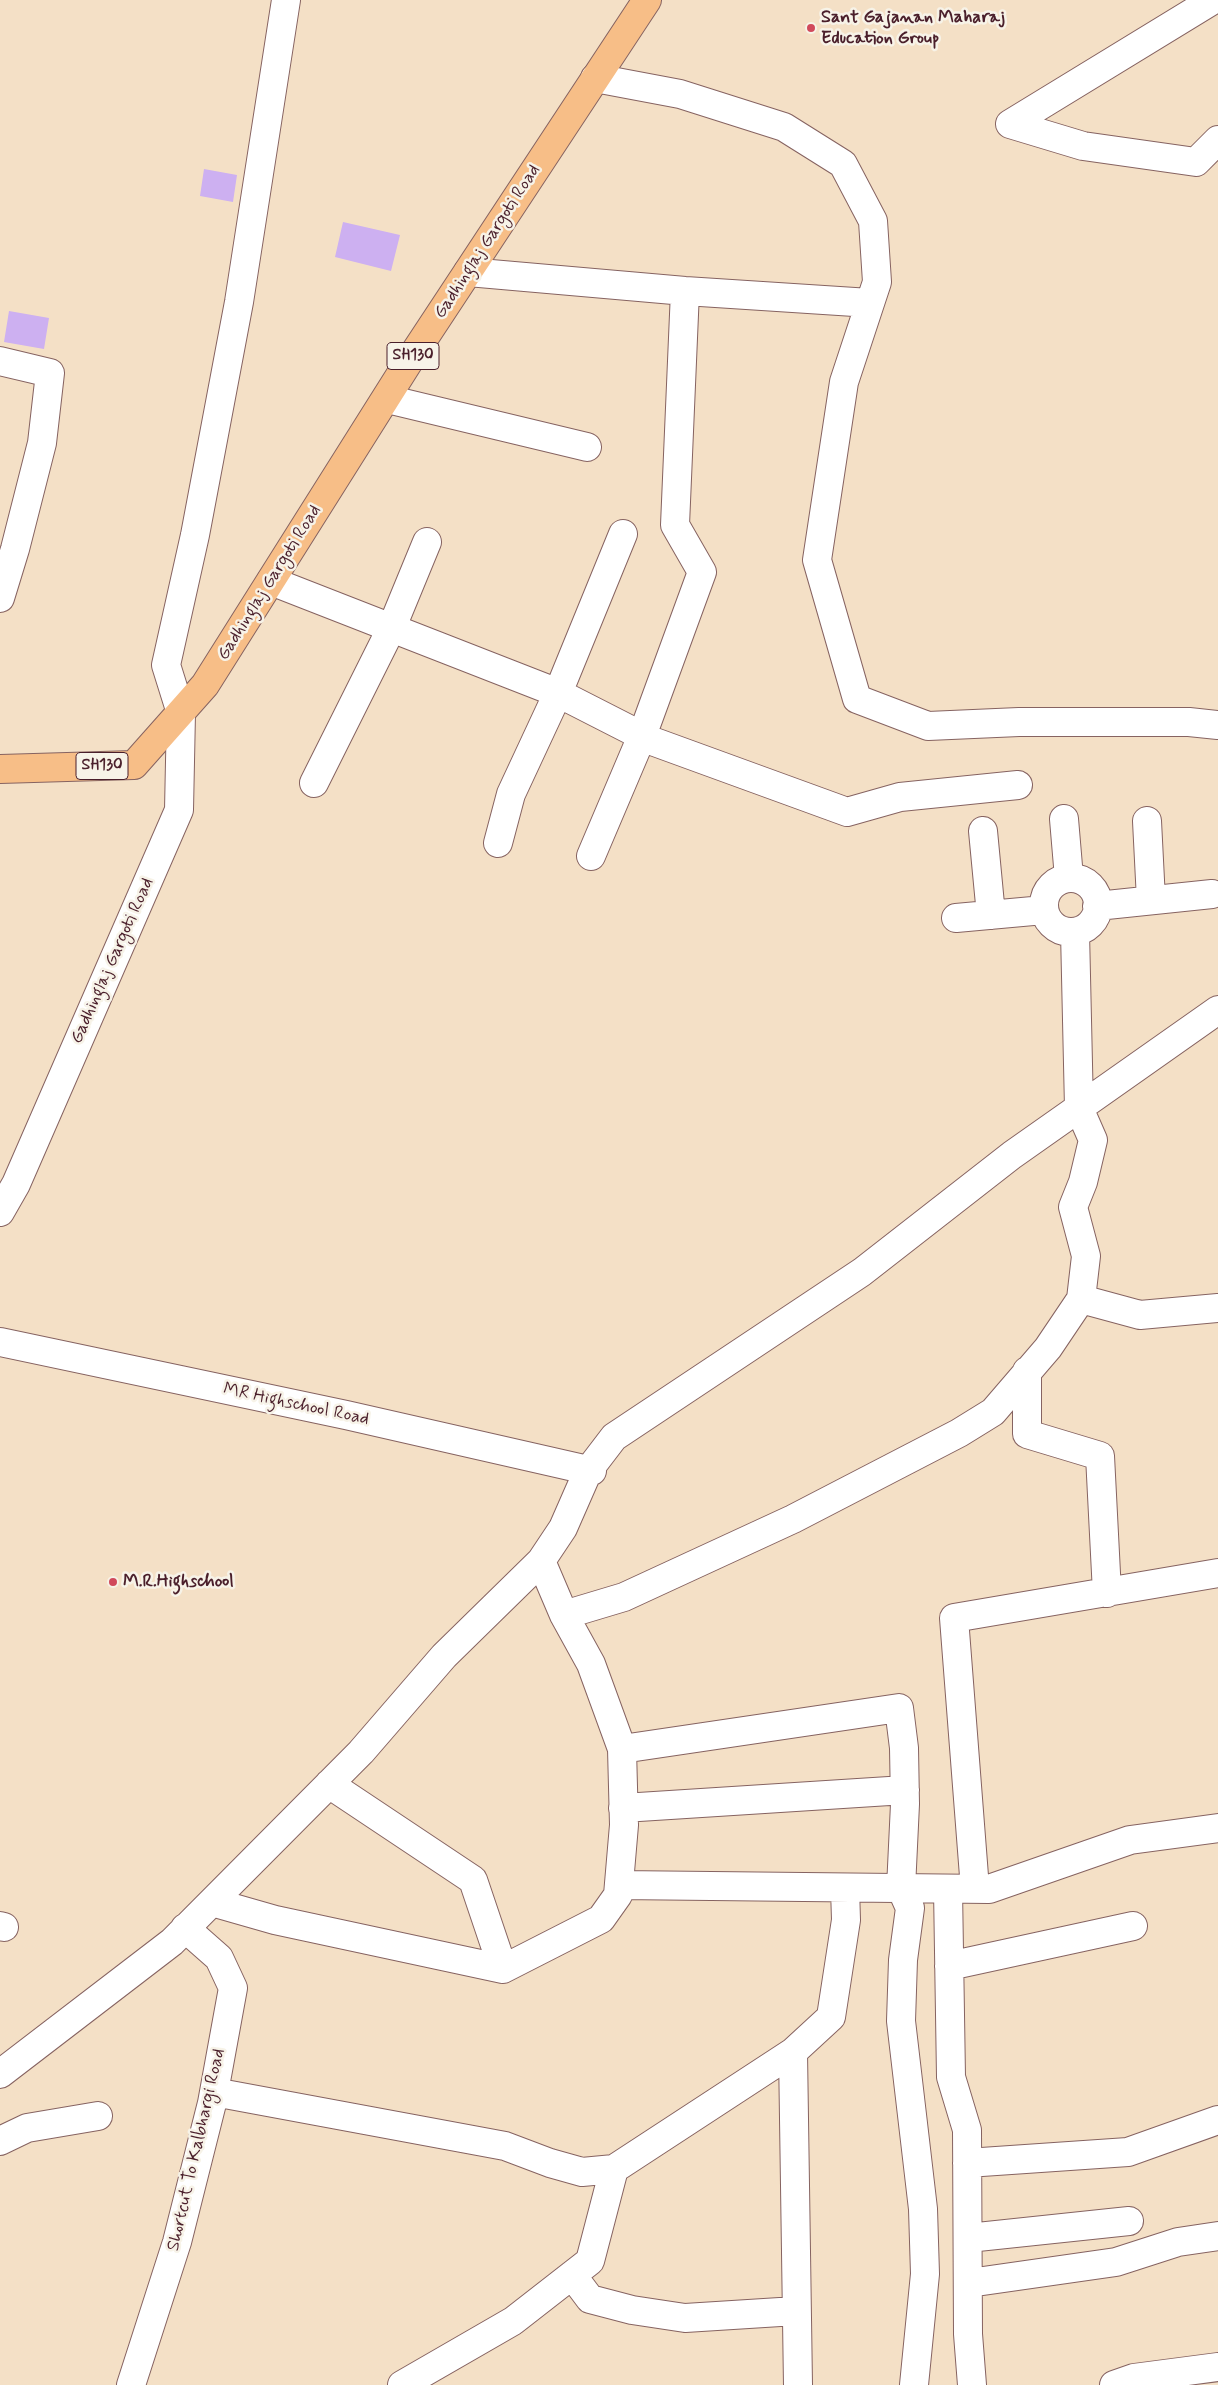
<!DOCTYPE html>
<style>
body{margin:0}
canvas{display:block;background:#f4e0c6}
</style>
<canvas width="1218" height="2385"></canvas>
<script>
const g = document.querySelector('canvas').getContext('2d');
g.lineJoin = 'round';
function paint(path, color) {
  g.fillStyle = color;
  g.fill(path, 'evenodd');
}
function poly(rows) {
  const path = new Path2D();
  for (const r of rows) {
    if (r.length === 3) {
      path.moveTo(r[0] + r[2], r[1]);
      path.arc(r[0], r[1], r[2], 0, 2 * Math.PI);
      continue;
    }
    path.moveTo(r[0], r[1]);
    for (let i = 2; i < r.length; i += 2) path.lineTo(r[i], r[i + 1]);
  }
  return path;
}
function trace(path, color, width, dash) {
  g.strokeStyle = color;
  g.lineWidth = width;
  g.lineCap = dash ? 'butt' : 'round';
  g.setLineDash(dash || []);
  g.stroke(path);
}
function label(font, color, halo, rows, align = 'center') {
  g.font = font + ' Mynerve,sans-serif';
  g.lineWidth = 5;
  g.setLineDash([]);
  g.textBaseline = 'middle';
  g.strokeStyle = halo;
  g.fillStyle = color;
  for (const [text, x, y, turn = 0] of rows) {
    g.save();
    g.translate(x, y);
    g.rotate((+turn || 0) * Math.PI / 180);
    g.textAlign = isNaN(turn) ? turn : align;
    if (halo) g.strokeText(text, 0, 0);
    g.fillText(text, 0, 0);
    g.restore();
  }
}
paint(poly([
 [204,169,237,175,233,202,200,196],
 [343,222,400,235,391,271,335,257],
 [9,311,49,318,44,349,4,342]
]), '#cdb0f1');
const minor = poly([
 [1213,0,1010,124,1083,146,1196,162,1218,140],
 [595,78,680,94,784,127,843,164,873,221,877,282,844,382,817,560,857,699,928,726,1019,722,1189,722,1218,725],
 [468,272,685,291,870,303],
 [0,361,50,373,42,443,15,549,0,598],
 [387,399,587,447],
 [271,581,558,693,652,741,847,812,900,797,1018,785],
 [314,783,392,627,427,542],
 [1064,819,1069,878],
 [1147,821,1151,900],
 [983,831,991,915],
 [498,843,511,794,558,693,623,534],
 [591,856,642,736,702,572,675,525,685,291],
 [1071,905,27],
 [1097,906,1212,894],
 [956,918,1044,910],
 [0,1212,16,1184,179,810,181,713,166,665,195,535,239,302,286,0],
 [1081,1299,1140,1315,1218,1308],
 [0,1342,346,1415,592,1471],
 [1027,1371,1027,1434,1100,1456,1107,1593],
 [564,1615,624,1597,793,1519,959,1433,993,1412,1048,1348,1081,1299,1086,1256,1073,1207,1083,1182,1093,1140,1079,1108,1075,932],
 [622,1749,899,1708,904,1748,905,1804,901,1888,910,1908,903,1960,901,2021,923,2209,925,2274,914,2385],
 [329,1784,473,1880,503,1969,601,1919,618,1895,624,1825,622,1749,591,1664,564,1615,541,1561],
 [623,1808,905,1790],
 [619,1885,989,1889,1130,1840,1218,1828],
 [948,1889,951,2077,967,2130,968,2334,972,2385],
 [975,1889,954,1618,1218,1573],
 [212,1902,275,1920,503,1969],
 [0,1926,4,1927],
 [949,1966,1133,1926],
 [793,2052,798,2385],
 [0,2074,172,1942,361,1752,444,1656,541,1561,563,1528,588,1471,614,1437,862,1272,1012,1155,1218,1010],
 [214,2092,505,2146,550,2163,582,2172,614,2169,793,2052,831,2017,846,1920,845,1888],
 [0,2141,27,2128,98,2116],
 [967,2163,1128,2152,1218,2120],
 [968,2238,1129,2221],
 [572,2275,590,2299,632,2310,685,2318,796,2311],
 [969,2283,1116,2262,1178,2242,1218,2236],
 [131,2385,177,2242,212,2103,233,1988,219,1958,185,1928],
 [402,2385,513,2321,590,2261,614,2169],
 [1114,2385,1134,2378,1218,2367]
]);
const major = poly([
 [0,769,134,765,205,685,411,358,647,0]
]);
trace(minor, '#866361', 30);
trace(major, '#866361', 30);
trace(minor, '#fff', 28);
trace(major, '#f7be87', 28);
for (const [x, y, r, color] of [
 [811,28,5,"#d1495b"],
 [113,1582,5,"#d1495b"]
]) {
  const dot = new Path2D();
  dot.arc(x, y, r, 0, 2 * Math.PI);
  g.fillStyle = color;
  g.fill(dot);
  trace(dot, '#f7f3e8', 2);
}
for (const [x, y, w] of [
 [413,356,52],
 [102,766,52]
]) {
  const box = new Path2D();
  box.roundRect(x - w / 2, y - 13.5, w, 27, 4);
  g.fillStyle = '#f7f3e8';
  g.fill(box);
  trace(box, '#4a1f2b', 1);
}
label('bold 16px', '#4a1f2b', null, [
 ["SH130",413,356],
 ["SH130",102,766]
]);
label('bold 18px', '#4a1f2b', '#f7f3e8', [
 ["Sant Gajanan Maharaj",821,18],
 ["Education Group",821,39],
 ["M.R.Highschool",123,1582]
], 'left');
label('18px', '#4a1f2b', '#f7f3e8', [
 ["Gadhinglaj Gargoti Road",488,242,-57],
 ["Gadhinglaj Gargoti Road",270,583,-58],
 ["Gadhinglaj Gargoti Road",113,961,-66],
 ["MR Highschool Road",296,1405,12],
 ["Shortcut To Kalbhargi Road",197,2150,-77]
]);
</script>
